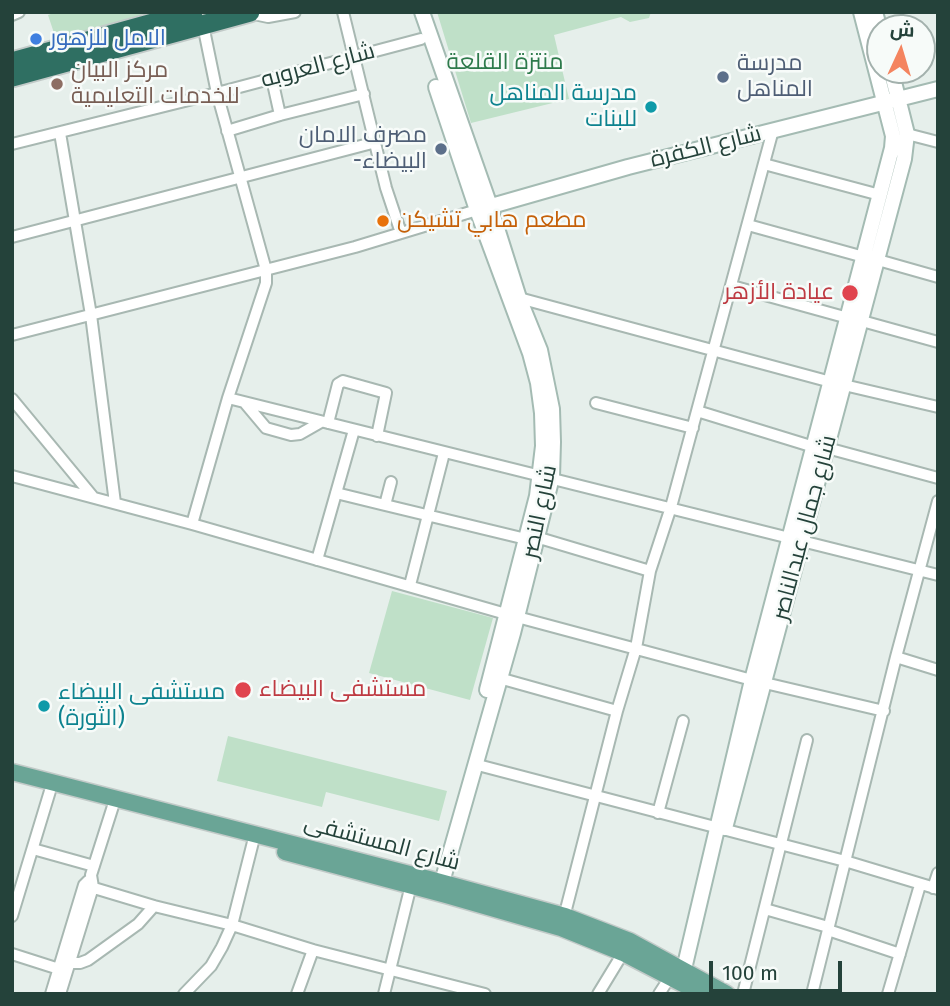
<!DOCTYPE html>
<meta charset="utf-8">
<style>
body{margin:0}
#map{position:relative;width:950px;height:1006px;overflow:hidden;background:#e6efeb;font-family:"Fira Sans",Cairo,sans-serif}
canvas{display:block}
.frame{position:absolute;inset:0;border:14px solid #24423a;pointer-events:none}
.north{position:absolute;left:866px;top:14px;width:70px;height:70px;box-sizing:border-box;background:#f7fbf9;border:2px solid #a3b1ad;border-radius:50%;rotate:4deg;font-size:19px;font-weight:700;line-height:28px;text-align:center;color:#24423a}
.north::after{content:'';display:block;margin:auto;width:24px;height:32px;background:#f4845f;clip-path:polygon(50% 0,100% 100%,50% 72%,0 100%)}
.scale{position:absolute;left:709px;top:961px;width:133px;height:32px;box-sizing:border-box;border:4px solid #24423a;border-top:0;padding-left:9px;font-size:21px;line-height:24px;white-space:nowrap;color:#24423a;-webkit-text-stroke:5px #f7fbf9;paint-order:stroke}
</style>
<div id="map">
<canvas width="950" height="1006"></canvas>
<div class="frame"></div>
<div class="north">ش</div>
<div class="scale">100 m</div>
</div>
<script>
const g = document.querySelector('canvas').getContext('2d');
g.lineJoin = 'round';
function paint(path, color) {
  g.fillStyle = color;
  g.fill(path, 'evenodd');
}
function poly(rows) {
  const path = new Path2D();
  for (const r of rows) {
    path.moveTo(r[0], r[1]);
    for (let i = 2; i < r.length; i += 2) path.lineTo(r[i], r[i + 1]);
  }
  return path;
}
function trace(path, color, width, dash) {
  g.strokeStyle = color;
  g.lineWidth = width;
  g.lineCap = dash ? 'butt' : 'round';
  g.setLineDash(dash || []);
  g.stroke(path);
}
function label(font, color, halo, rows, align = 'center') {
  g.font = font + ' "Fira Sans",Cairo,sans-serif';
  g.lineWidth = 5;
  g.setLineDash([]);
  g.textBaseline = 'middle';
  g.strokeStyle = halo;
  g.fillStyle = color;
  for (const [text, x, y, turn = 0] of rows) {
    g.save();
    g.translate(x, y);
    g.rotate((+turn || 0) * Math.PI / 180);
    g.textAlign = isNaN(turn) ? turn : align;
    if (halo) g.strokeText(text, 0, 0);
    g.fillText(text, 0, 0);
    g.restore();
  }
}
paint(poly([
 [56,12,152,12,56,39,48,15],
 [437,12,651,12,649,18,630,22,621,17,554,35,569,99,471,123],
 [392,591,493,618,470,700,369,673],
 [228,736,447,791,439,821,326,792,322,807,217,781]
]), '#bfe0c8');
const street = poly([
 [343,12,386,188,401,233],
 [249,13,268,17,295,12],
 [12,15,19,12],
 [272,79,280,115],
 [227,131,280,115,364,94],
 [60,133,91,315,115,503],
 [907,134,938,142],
 [12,144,217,93,421,39],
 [764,164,880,195],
 [748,225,864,257],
 [12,237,376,142],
 [878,260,938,277],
 [732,286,848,318],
 [519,298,831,382],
 [862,321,938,342],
 [12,335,355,247,477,210],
 [844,385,938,407],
 [228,398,938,575],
 [12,399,93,497],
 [245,403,266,428,291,435,300,434,321,422],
 [596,403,693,428],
 [697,411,814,447],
 [328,423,338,384,343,381,386,393,377,436],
 [827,448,938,478],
 [12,476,192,524,506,614,752,680,884,711],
 [391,482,385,505,526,539],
 [336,493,385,505],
 [192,524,228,398,266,283,266,270,217,93,203,25],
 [536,537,650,571],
 [317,560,354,430],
 [410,585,444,453],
 [896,657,938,670],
 [499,678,617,711],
 [474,764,845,861,938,889],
 [658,813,683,721],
 [33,849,94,866],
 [84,885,154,906,232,925,313,950,485,994],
 [933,888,938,873],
 [765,909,828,927],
 [12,916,50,791],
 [563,921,617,711,636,648,650,571,671,507,773,130],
 [828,930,900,954],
 [12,954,59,969],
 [69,963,80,963,88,960,138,924,154,906],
 [51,994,84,885,88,881],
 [60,994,93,887,91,875,113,806],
 [184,994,211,966,222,947,232,925,255,834],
 [297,994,313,950],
 [384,994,412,881],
 [598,994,626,948],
 [659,994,670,977],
 [743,994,807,740],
 [812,994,896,657,938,501],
 [888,994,920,885]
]);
const secondary = poly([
 [422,12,490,206,519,298,540,350,552,409,553,442,552,477,513,633,442,882,445,893],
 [875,12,880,30],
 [436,87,477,210,530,353,538,383,542,413,543,446,537,496,487,690],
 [481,209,628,167,938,89],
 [725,828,904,159,907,134,891,70],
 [677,980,684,969,752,680,892,148,893,136,861,12]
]);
const primary = poly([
 [12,772,433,880,565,916,630,941,727,994],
 [285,852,446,895,561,928,623,953,702,994]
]);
const highway = poly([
 [12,62,193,12],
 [12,77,250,12]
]);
trace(street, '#a8b8b2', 14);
trace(secondary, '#a4bbb3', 18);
trace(primary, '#c2cac8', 19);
trace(highway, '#c2cac8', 23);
trace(street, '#fff', 10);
trace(secondary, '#fff', 14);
trace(primary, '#6aa596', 16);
trace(highway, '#2f6f62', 19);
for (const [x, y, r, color] of [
 [36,39,7,"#3f7fe0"],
 [723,77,7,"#5c6f8a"],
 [57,84,7,"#8d6e63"],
 [651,107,7,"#0f9aa8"],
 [441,149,7,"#5c6f8a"],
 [383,221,7,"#e8710a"],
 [850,293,9,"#e0444e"],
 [243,690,9,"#e0444e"],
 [44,706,7,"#0f9aa8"]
]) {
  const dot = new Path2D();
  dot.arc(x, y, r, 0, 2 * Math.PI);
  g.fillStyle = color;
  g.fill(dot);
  trace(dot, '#f7fbf9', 2.5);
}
label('23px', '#366cbe', '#f7fbf9', [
 ["الامل للزهور",50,39]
], 'left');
label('23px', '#2d7a4b', '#f7fbf9', [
 ["منتزة القلعة",505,63]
]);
label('23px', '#4e5e75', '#f7fbf9', [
 ["مدرسة",737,64],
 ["المناهل",737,90],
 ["مصرف الامان",427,136,"right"],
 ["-البيضاء",427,162,"right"]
], 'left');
label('23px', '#24423a', '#f7fbf9', [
 ["شارع العروبه",318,66,-15],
 ["شارع الكفرة",706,147,-14],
 ["شارع النصر",540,512,-78],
 ["شارع جمال عبدالناصر",805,528,-75],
 ["شارع المستشفى",382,843,15]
]);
label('23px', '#785e54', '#f7fbf9', [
 ["مركز البيان",71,71],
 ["للخدمات التعليمية",71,97]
], 'left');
label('23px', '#0d838f', '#f7fbf9', [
 ["مدرسة المناهل",637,94],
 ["للبنات",637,120],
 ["مستشفى البيضاء",58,693,"left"],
 ["(الثورة)",58,719,"left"]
], 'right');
label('23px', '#c56008', '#f7fbf9', [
 ["مطعم هابي تشيكن",397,221]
], 'left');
label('23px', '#be3a42', '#f7fbf9', [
 ["عيادة الأزهر",834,293],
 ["مستشفى البيضاء",259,690,"left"]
], 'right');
</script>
